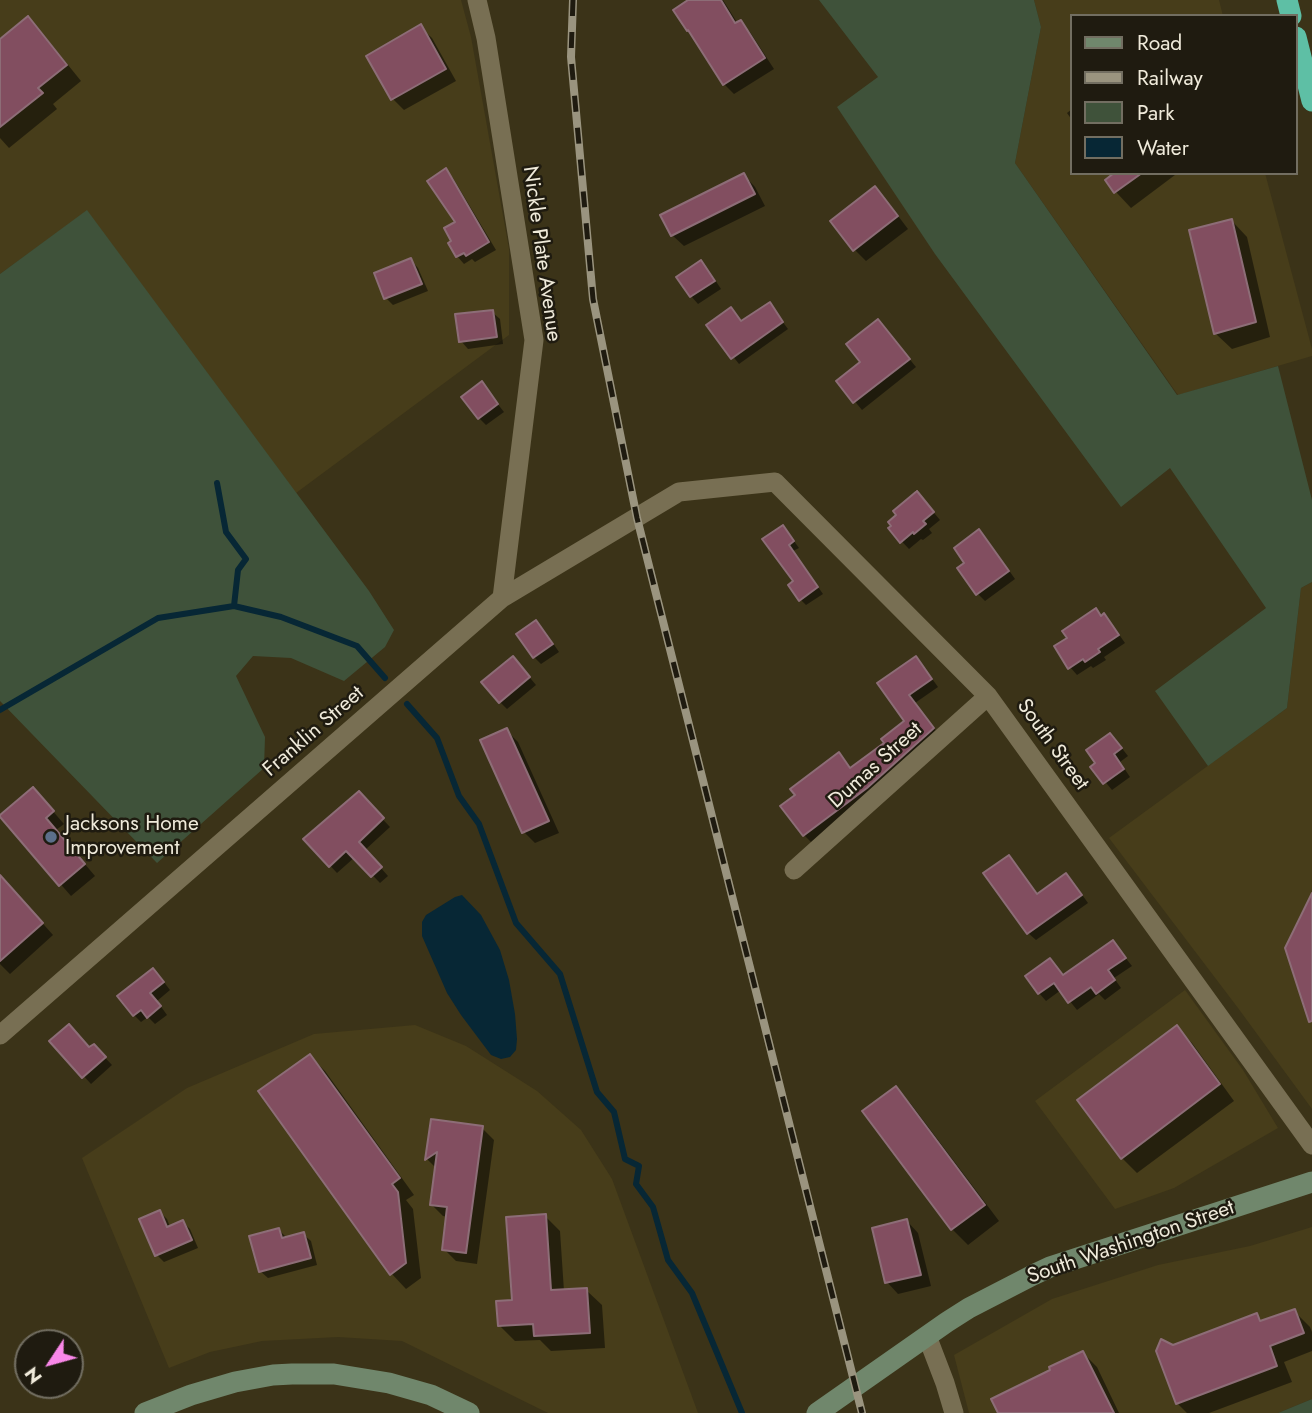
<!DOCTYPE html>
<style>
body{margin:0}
#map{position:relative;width:1312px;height:1413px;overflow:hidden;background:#3b3318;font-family:Jost,sans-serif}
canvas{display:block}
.legend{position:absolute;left:1070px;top:14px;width:228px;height:161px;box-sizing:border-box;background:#1f1b10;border:2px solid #726e61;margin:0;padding:9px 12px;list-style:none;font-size:21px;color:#efeada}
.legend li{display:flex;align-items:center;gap:14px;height:35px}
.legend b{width:35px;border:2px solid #726e61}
.north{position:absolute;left:14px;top:1329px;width:70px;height:70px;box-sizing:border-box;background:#1f1b10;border:2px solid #726e61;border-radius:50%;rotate:234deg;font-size:19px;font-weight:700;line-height:28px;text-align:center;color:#efeada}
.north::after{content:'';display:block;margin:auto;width:24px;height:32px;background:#f987e8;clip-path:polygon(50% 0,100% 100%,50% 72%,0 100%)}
</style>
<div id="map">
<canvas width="1312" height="1413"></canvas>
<ul class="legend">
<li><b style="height:9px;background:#70876c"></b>Road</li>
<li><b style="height:9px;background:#9a947f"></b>Railway</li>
<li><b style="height:19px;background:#3f523a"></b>Park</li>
<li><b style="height:19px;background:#072735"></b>Water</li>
</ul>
<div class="north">N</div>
</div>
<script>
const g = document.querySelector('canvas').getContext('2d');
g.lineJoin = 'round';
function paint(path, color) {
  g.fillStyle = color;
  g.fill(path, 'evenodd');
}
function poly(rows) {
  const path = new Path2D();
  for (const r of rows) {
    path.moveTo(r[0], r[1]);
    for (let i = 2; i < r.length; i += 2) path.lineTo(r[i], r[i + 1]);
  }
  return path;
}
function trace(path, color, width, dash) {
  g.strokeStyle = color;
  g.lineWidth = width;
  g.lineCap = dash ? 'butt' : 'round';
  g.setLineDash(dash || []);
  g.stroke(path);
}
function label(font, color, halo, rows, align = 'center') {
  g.font = font + ' Jost,sans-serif';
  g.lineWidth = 5;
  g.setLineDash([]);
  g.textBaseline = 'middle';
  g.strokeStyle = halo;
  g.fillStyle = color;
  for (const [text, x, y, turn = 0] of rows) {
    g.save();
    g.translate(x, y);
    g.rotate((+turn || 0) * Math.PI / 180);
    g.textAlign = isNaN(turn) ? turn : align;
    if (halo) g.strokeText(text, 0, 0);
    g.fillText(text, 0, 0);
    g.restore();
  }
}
paint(poly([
 [0,0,461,0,471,37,509,249,509,335,296,493,87,211,0,274],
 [1034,0,1219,0,1223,16,1072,16,1072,173,1265,173,1312,349,1312,356,1178,395,1015,163,1041,27],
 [1312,582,1312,1109,1238,1008,1109,838,1287,708,1301,588],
 [1185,990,1243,1070,1278,1128,1174,1188,1115,1209,1035,1101],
 [415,1025,466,1046,537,1091,581,1130,612,1179,698,1413,548,1413,402,1341,338,1337,262,1341,210,1352,169,1368,82,1158,187,1088,314,1034],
 [1312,1227,1312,1399,1278,1413,969,1413,954,1355,1052,1299,1158,1265,1250,1246]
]), '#473d1a');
paint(poly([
 [819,0,1034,0,1041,27,1015,163,1177,395,1278,366,1312,500,1312,582,1301,588,1287,708,1208,766,1155,691,1266,608,1170,468,1121,507,935,254,837,107,878,77],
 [87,210,369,591,394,630,385,647,344,681,291,658,253,656,236,676,265,737,264,768,157,863,0,701,0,274],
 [1312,1399,1312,1413,1278,1413]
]), '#3f523a');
paint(poly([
 [462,895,481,915,500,950,509,980,515,1014,517,1039,516,1050,510,1057,501,1059,491,1055,461,1015,447,993,422,936,422,922,426,915,455,897]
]), '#072735');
paint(poly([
 [691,0,723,0,738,24,740,22,750,32,774,69,734,94,724,84],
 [28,18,43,34,81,81,53,104,57,109,9,148,0,138,0,37,2,39],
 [420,27,432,38,456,81,404,110,393,99],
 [1072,109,1072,120,1067,113],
 [446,171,453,178,496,250,475,262,472,259,464,264,457,256,454,242,457,223],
 [1109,173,1173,173,1175,175,1131,208,1116,192,1108,181,1112,177],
 [744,175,755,187,765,206,684,246,672,235],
 [875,189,886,200,908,229,866,261,855,250],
 [1232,221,1247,237,1270,337,1232,349,1216,334,1191,231],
 [411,260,418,268,428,291,393,305,386,298],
 [700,262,708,269,721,289,698,304,691,296],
 [769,304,788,329,739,364,709,326,742,323],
 [492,312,500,319,503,344,468,349,461,341],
 [885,329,916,367,862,410,838,381,863,362],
 [482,384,504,412,486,425,479,418],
 [924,501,940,520,929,529,932,533,923,540,921,539,909,549,890,529],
 [979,532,987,539,1015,579,985,601,977,593],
 [788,533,799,548,793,551,823,594,806,605,800,599,795,582,765,540],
 [1104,615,1111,623,1125,643,1104,657,1106,660,1093,668,1091,666,1077,675,1070,667],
 [536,622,544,630,559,652,541,664,534,657],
 [916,658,923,666,938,687,915,703,940,736,874,795,811,842,804,835,797,795,839,755,851,770,887,743,907,722,880,684],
 [520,666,536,685,507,709,500,702],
 [506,730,518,742,559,833,535,843,524,832],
 [1117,742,1128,756,1120,762,1130,777,1112,790,1093,767],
 [358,793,390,827,365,850,388,876,380,883,355,857,337,873,305,839],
 [44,801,64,824,56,830,95,876,71,896,1,816],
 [1009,857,1016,864,1038,895,1066,875,1073,882,1088,903,1036,940,1028,933],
 [0,880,13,890,53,935,10,974,0,964],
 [1113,942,1132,966,1114,978,1121,988,1105,1000,1099,994,1077,1010,1061,990,1046,1001,1039,993,1050,960,1064,977],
 [160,977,170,990,157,1001,167,1015,155,1024,148,1017,141,1022,134,1015],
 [1177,1028,1192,1043,1234,1101,1137,1173,1122,1158],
 [52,1041,90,1049,94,1046,112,1065,91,1084],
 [310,1056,325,1071,414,1195,406,1200,413,1209,421,1278,406,1289,391,1273],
 [896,1088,911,1104,999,1221,968,1245,952,1229,864,1111],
 [432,1121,482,1128,494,1140,477,1264,456,1261,444,1249,448,1217,443,1216,431,1204,436,1168,427,1159],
 [160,1212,167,1219,170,1227,183,1222,190,1229,198,1248,164,1262,157,1255],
 [545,1216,560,1231,564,1291,586,1290,602,1305,605,1348,551,1351,540,1340,515,1341,500,1326,514,1302],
 [907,1221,918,1233,931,1286,898,1294,887,1282],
 [279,1230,287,1238,303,1234,311,1241,317,1265,268,1278,260,1271],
 [1294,1311,1310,1327,1312,1332,1312,1351,1284,1362,1292,1382,1209,1413,1187,1413,1178,1404,1158,1351,1256,1315,1262,1322],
 [1083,1353,1097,1367,1119,1413,1000,1413,1053,1370]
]), '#0007');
trace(poly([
 [217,483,226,532,246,559,238,570,234,606],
 [407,704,437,738,459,796,479,824,516,923,560,974,597,1092,614,1112,625,1159,639,1166,636,1184,653,1207,668,1260,692,1293,742,1413],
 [0,710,158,618,234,606,281,617,357,646,385,678]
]), '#072735', 6);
const building = poly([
 [688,0,721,0,735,23,741,20,765,58,723,85,688,30,687,31,673,10,688,0],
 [28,16,67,65,38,88,43,93,0,127,0,39,28,16],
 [421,24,446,69,391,100,366,56,421,24],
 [446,168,489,242,466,256,464,253,456,257,448,243,451,241,444,228,455,222,427,181,446,168],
 [744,173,755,194,671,236,660,215,744,173],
 [1114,173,1142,173,1114,193,1105,180,1114,173],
 [875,186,898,216,853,251,830,221,875,186],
 [1232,219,1256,322,1214,334,1189,230,1232,219],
 [411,258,422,284,384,299,374,273,411,258],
 [701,260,715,281,690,297,676,277,701,260],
 [770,302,783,322,731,359,706,325,731,307,741,321,770,302],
 [493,310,497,337,459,342,455,314,493,310],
 [878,319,910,359,853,403,836,381,860,362,846,344,878,319],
 [482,381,498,404,478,419,461,397,482,381],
 [917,491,934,512,923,521,926,524,914,534,913,532,900,543,888,528,891,526,888,522,896,515,893,511,917,491],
 [783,525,794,541,789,545,818,587,799,601,788,585,793,581,762,539,783,525],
 [979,529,1009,571,976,595,957,568,964,563,954,548,979,529],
 [1096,608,1101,616,1104,613,1119,635,1098,649,1100,652,1085,662,1083,659,1068,669,1054,646,1067,638,1062,631,1096,608],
 [536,620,553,644,533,658,516,634,536,620],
 [513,656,530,677,499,703,481,682,513,656],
 [916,656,932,679,909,695,934,728,867,788,803,836,780,806,795,795,790,789,839,752,850,768,884,743,881,739,904,721,877,683,916,656],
 [507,728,549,821,522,833,480,740,507,728],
 [1110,733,1122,748,1114,754,1124,769,1103,784,1090,767,1095,763,1086,750,1110,733],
 [33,787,54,811,46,818,85,864,59,886,0,817,0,815,33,787],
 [359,791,384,818,359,842,382,867,371,877,346,851,329,867,303,839,359,791],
 [1009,855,1037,894,1066,873,1082,895,1027,934,983,873,1009,855],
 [0,875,43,923,0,961,0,875],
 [1312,893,1312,1021,1309,1022,1285,948,1312,893],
 [1113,940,1126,958,1108,970,1115,980,1096,994,1091,987,1068,1003,1054,983,1038,994,1025,976,1050,958,1063,975,1113,940],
 [153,968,164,982,150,993,161,1006,147,1018,141,1010,133,1016,117,996,153,968],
 [69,1024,89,1047,94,1044,106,1057,82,1078,49,1041,69,1024],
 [1177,1025,1220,1084,1121,1159,1077,1100,1177,1025],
 [310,1054,400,1178,392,1184,398,1192,406,1263,390,1275,258,1091,310,1054],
 [896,1086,985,1205,951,1230,862,1111,896,1086],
 [431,1119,483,1126,466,1253,442,1250,447,1207,430,1205,437,1152,425,1160,431,1119],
 [160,1210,167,1227,183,1220,192,1240,155,1256,139,1219,160,1210],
 [546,1214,551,1290,587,1288,590,1333,534,1336,533,1324,498,1326,496,1301,512,1300,506,1217,546,1214],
 [907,1219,921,1275,885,1283,872,1228,907,1219],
 [279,1228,282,1238,304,1232,311,1258,259,1272,249,1236,279,1228],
 [1295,1309,1304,1333,1270,1346,1277,1366,1176,1404,1156,1351,1161,1339,1173,1345,1257,1313,1260,1321,1295,1309],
 [1083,1351,1114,1413,998,1413,991,1399,1050,1370,1049,1367,1083,1351]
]);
paint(building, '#824e60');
trace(building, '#8d6d77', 2);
trace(poly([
 [477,0,486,38,534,340,502,598],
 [794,870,988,696],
 [0,1035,502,598,679,492,775,482,988,696,1312,1145],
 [927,1336,945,1383,954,1413]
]), '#786f53', 19);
trace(poly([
 [145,1413,191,1395,235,1382,273,1375,292,1374,334,1374,389,1383,431,1395,469,1413],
 [817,1413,947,1322,969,1308,1033,1275,1050,1267,1312,1182]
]), '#70876c', 21);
trace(poly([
 [1287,0,1291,16],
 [1296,37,1312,101]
]), '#5ebfa5', 21);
const rail = poly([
 [573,0,571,57,593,299,637,518,862,1413]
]);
trace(rail, '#9a947f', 8);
trace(rail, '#1f1b10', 5, [16]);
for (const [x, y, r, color] of [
 [51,837,7,"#5c6f8a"]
]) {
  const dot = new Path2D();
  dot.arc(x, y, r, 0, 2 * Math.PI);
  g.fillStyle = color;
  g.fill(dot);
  trace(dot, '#1f1b10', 2.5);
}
label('21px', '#efeada', '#1f1b10', [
 ["Nickle Plate Avenue",541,254,82],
 ["Franklin Street",314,732,-41],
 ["South Street",1052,745,54],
 ["Dumas Street",876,766,-42],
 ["South Washington Street",1131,1243,-19]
]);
label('21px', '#efeada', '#1f1b10', [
 ["Jacksons Home",65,825],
 ["Improvement",65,849]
], 'left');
</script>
